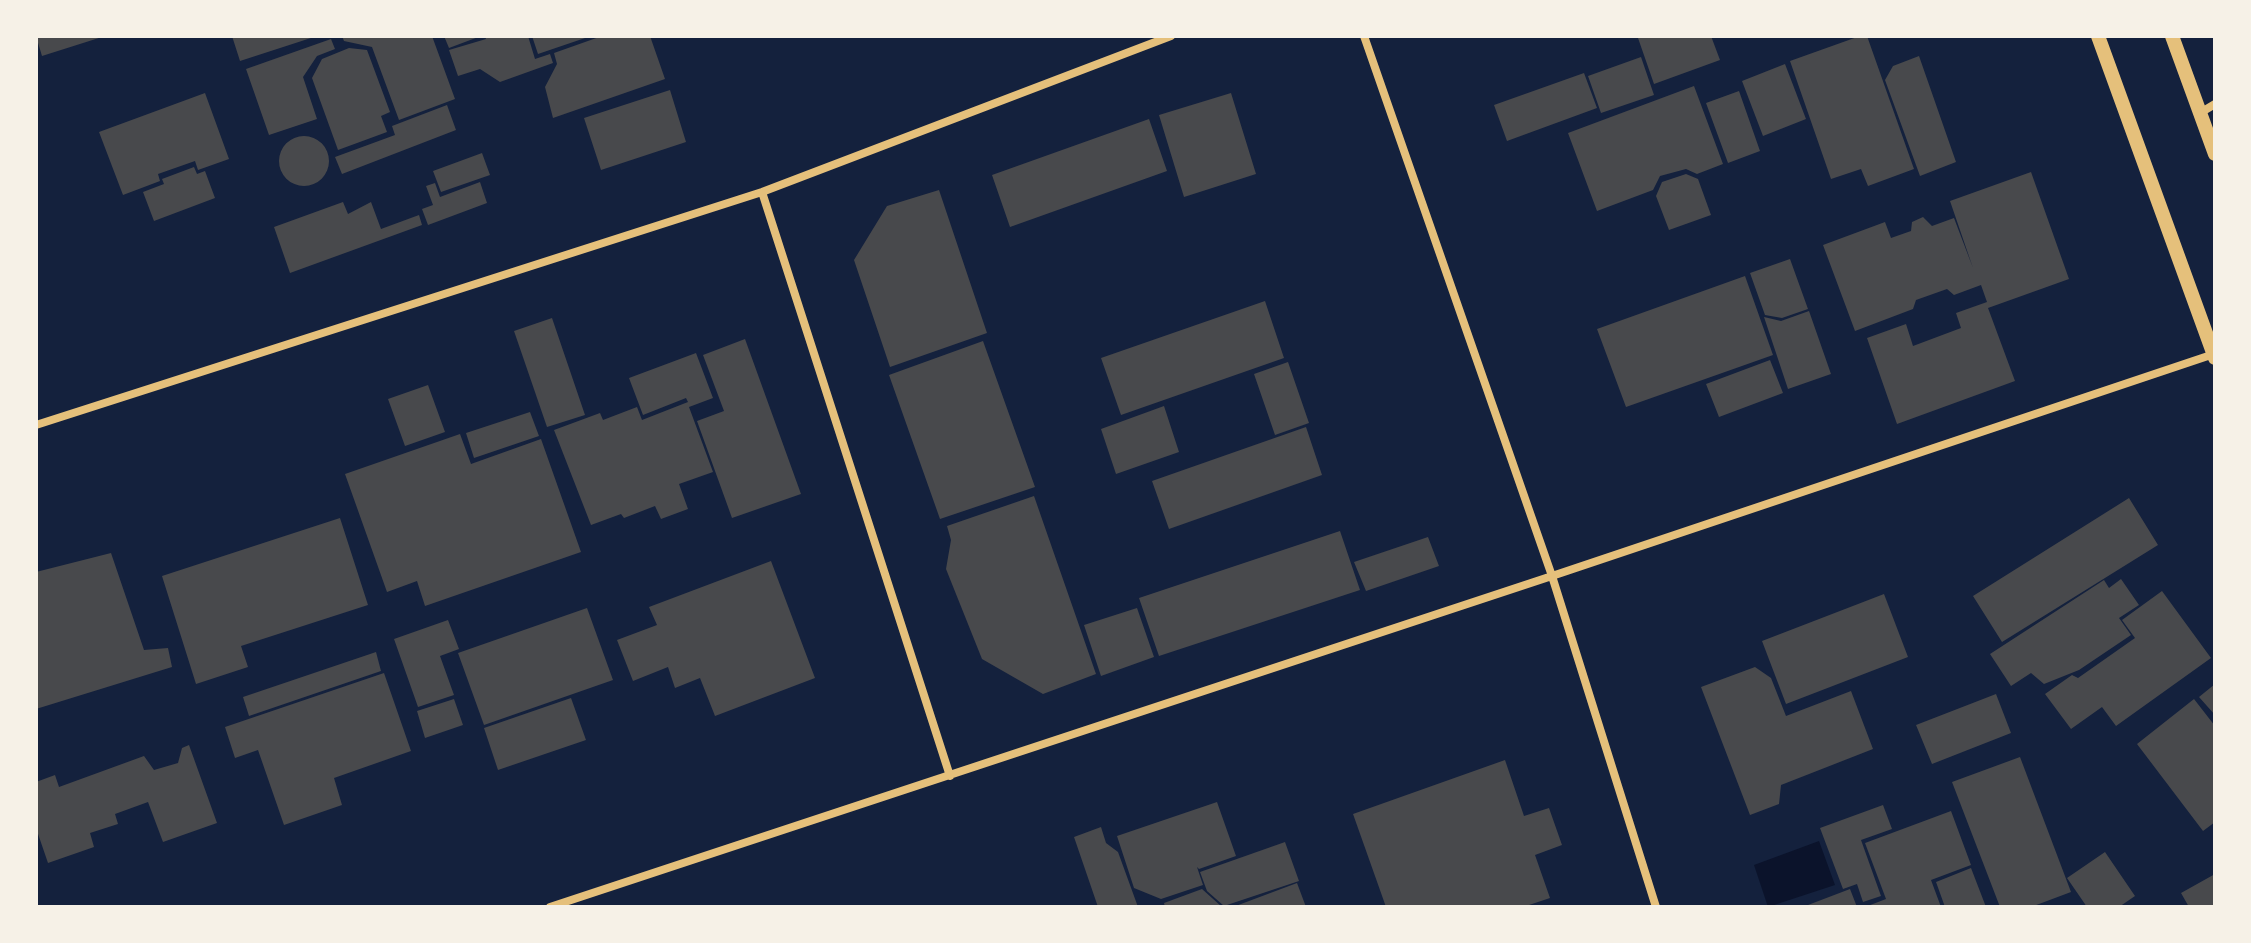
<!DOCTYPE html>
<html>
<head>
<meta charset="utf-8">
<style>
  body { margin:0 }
  #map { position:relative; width:2251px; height:943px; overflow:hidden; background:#14213d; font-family:Barlow,sans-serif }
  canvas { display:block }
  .frame { position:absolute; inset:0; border:38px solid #f6f1e7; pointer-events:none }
</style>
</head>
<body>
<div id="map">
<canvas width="2251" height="943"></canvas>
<div class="frame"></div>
</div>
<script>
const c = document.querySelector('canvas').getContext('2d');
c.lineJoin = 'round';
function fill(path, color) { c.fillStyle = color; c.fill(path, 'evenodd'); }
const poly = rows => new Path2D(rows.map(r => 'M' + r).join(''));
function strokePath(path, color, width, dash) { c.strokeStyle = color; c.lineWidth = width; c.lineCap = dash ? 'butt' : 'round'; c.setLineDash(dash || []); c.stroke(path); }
fill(poly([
  [1819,841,1835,885,1768,907,1754,865]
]), '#0b132b');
fill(poly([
  [36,36,102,36,102,37,42,56],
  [232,36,314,36,314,37,240,61],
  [342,36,432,36,455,99,399,120,372,47,344,41],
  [444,36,481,36,449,48],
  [485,36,528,36,535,59,550,54,553,63,500,82,480,69,458,76,449,50,486,39],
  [532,36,588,36,588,37,538,54],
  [602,36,650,36,665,79,553,118,545,87,557,64,554,53],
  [1643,36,1711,36,1720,60,1654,84,1638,38],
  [1860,36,1867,36,1914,169,1868,186,1861,169,1831,179,1790,61],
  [331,39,335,49,317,56,303,77,317,119,269,135,246,69],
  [349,48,367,50,390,112,381,116,387,132,338,150,312,78,322,59],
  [1919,56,1956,162,1920,176,1885,80,1893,66],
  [1641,57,1654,95,1601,113,1588,76],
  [1785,64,1806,119,1763,136,1742,81],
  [1584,73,1597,108,1507,141,1494,105],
  [1694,86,1723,164,1697,174,1686,169,1660,176,1653,190,1597,211,1568,133],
  [670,90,686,142,601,170,584,118],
  [1739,91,1760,151,1728,163,1706,103],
  [205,93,229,159,198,170,195,161,158,174,160,181,123,195,99,132],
  [1231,93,1256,174,1184,197,1159,115],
  [447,105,456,130,342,174,335,157,395,135,392,126],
  [1149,119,1167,171,1010,227,992,175],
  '279 161a25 25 0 1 1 50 0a25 25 0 1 1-50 0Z',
  [482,153,490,175,441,192,433,171],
  [194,167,197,174,205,171,215,198,154,221,143,192,164,184,162,179],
  [2031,172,2069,279,1988,308,2015,381,1897,424,1867,338,1906,324,1913,346,1961,328,1956,313,1987,302,1981,285,1954,295,1947,289,1916,300,1913,309,1855,331,1823,245,1885,222,1891,238,1911,231,1912,222,1923,217,1932,226,1954,218,1973,268,1950,201],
  [1686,174,1698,179,1711,215,1669,230,1656,196,1662,182],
  [480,182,487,203,428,225,422,209,433,205,426,186,435,183,440,197],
  [939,190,987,333,890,367,854,260,887,206],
  [343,202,348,214,371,202,381,229,419,215,422,225,290,273,274,227],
  [1790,259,1808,309,1782,318,1765,315,1750,273],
  [1745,276,1773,355,1626,407,1597,329],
  [1265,301,1284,358,1121,415,1101,358],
  [1809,311,1831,374,1788,389,1764,317,1781,321],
  [552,318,585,415,547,427,514,331],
  [745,339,801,494,732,518,697,421,724,411,703,355],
  [983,341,1035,487,940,519,889,375],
  [696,353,713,398,689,407,713,472,679,484,688,509,661,519,655,506,624,518,621,514,591,525,554,430,600,413,603,420,637,407,642,420,688,402,686,398,643,415,629,378],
  [1770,360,1783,393,1719,417,1706,384],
  [1288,362,1309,423,1275,435,1254,374],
  [428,385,445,432,405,446,388,399],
  [1164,406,1179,452,1116,474,1101,429],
  [530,412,539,436,474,458,466,433],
  [1306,427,1322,475,1169,529,1152,481],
  [460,434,471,464,541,439,581,552,425,606,417,581,387,592,345,474],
  [1034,496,1096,674,1043,694,982,659,946,569,951,540,947,526],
  [2129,498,2158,545,2002,642,1973,596],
  [340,518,368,605,241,646,248,667,196,684,162,576],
  [1340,531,1360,590,1159,656,1139,598],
  [1428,537,1439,566,1366,591,1354,562],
  [111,553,144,650,168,648,172,667,36,709,36,572],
  [771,561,815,678,715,716,700,678,675,688,668,667,633,681,617,640,657,625,649,607],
  [2121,579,2139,605,2119,618,2131,635,2079,670,2044,684,2031,673,2011,686,1990,654,2104,580,2109,588],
  [2162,591,2211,658,2116,726,2102,707,2071,729,2045,694,2072,675,2078,678,2135,638,2122,620],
  [1884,594,1908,657,1786,704,1762,641],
  [587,608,613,680,484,725,458,653],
  [1137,608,1154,657,1101,676,1084,625],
  [448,620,459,649,440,656,454,695,418,707,394,639],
  [376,652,381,671,249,716,243,697],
  [1755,667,1771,678,1786,716,1851,691,1873,749,1781,785,1779,804,1750,815,1701,687],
  [384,673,411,751,334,778,342,805,284,825,258,750,235,758,225,727],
  [2215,684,2215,715,2199,697],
  [1996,694,2011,733,1932,764,1916,725],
  [571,698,586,740,498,770,484,728],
  [454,699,463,725,425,738,417,711],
  [2194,699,2215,726,2215,822,2203,831,2137,744],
  [189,745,217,823,163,842,148,802,115,814,118,824,90,833,94,847,48,863,36,828,36,782,55,775,59,787,144,756,154,770,178,763,182,748],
  [2020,757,2071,892,2031,907,2000,907,1952,782],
  [1505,760,1524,816,1549,808,1562,845,1535,855,1550,898,1523,907,1386,907,1353,814],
  [1217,802,1236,856,1199,869,1197,867,1203,885,1161,899,1134,888,1117,836],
  [1883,805,1892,829,1861,840,1881,896,1863,902,1857,884,1843,889,1820,828],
  [1951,811,1971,865,1931,880,1941,907,1865,907,1886,899,1865,843],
  [1101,827,1106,843,1118,852,1138,907,1098,907,1074,837],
  [1285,842,1299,881,1224,906,1207,891,1200,872],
  [2105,852,2135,896,2119,907,2087,907,2067,878],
  [1971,868,1986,907,1945,907,1936,882],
  [2215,874,2215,907,2189,907,2181,893],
  [1297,883,1306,907,1233,907],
  [1202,889,1222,907,1165,907,1164,903],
  [1850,889,1857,907,1809,907,1808,905]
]), '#48494c');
strokePath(poly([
  [1364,36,1552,576,1656,907],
  [2200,113,2215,104],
  [762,192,950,776],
  [36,425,762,192,1171,36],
  [550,907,1552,576,2214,354]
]), '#e5c07b', 8);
strokePath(poly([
  [2098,36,2215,358],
  [2172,36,2215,154]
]), '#e5c07b', 14);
</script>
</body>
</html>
